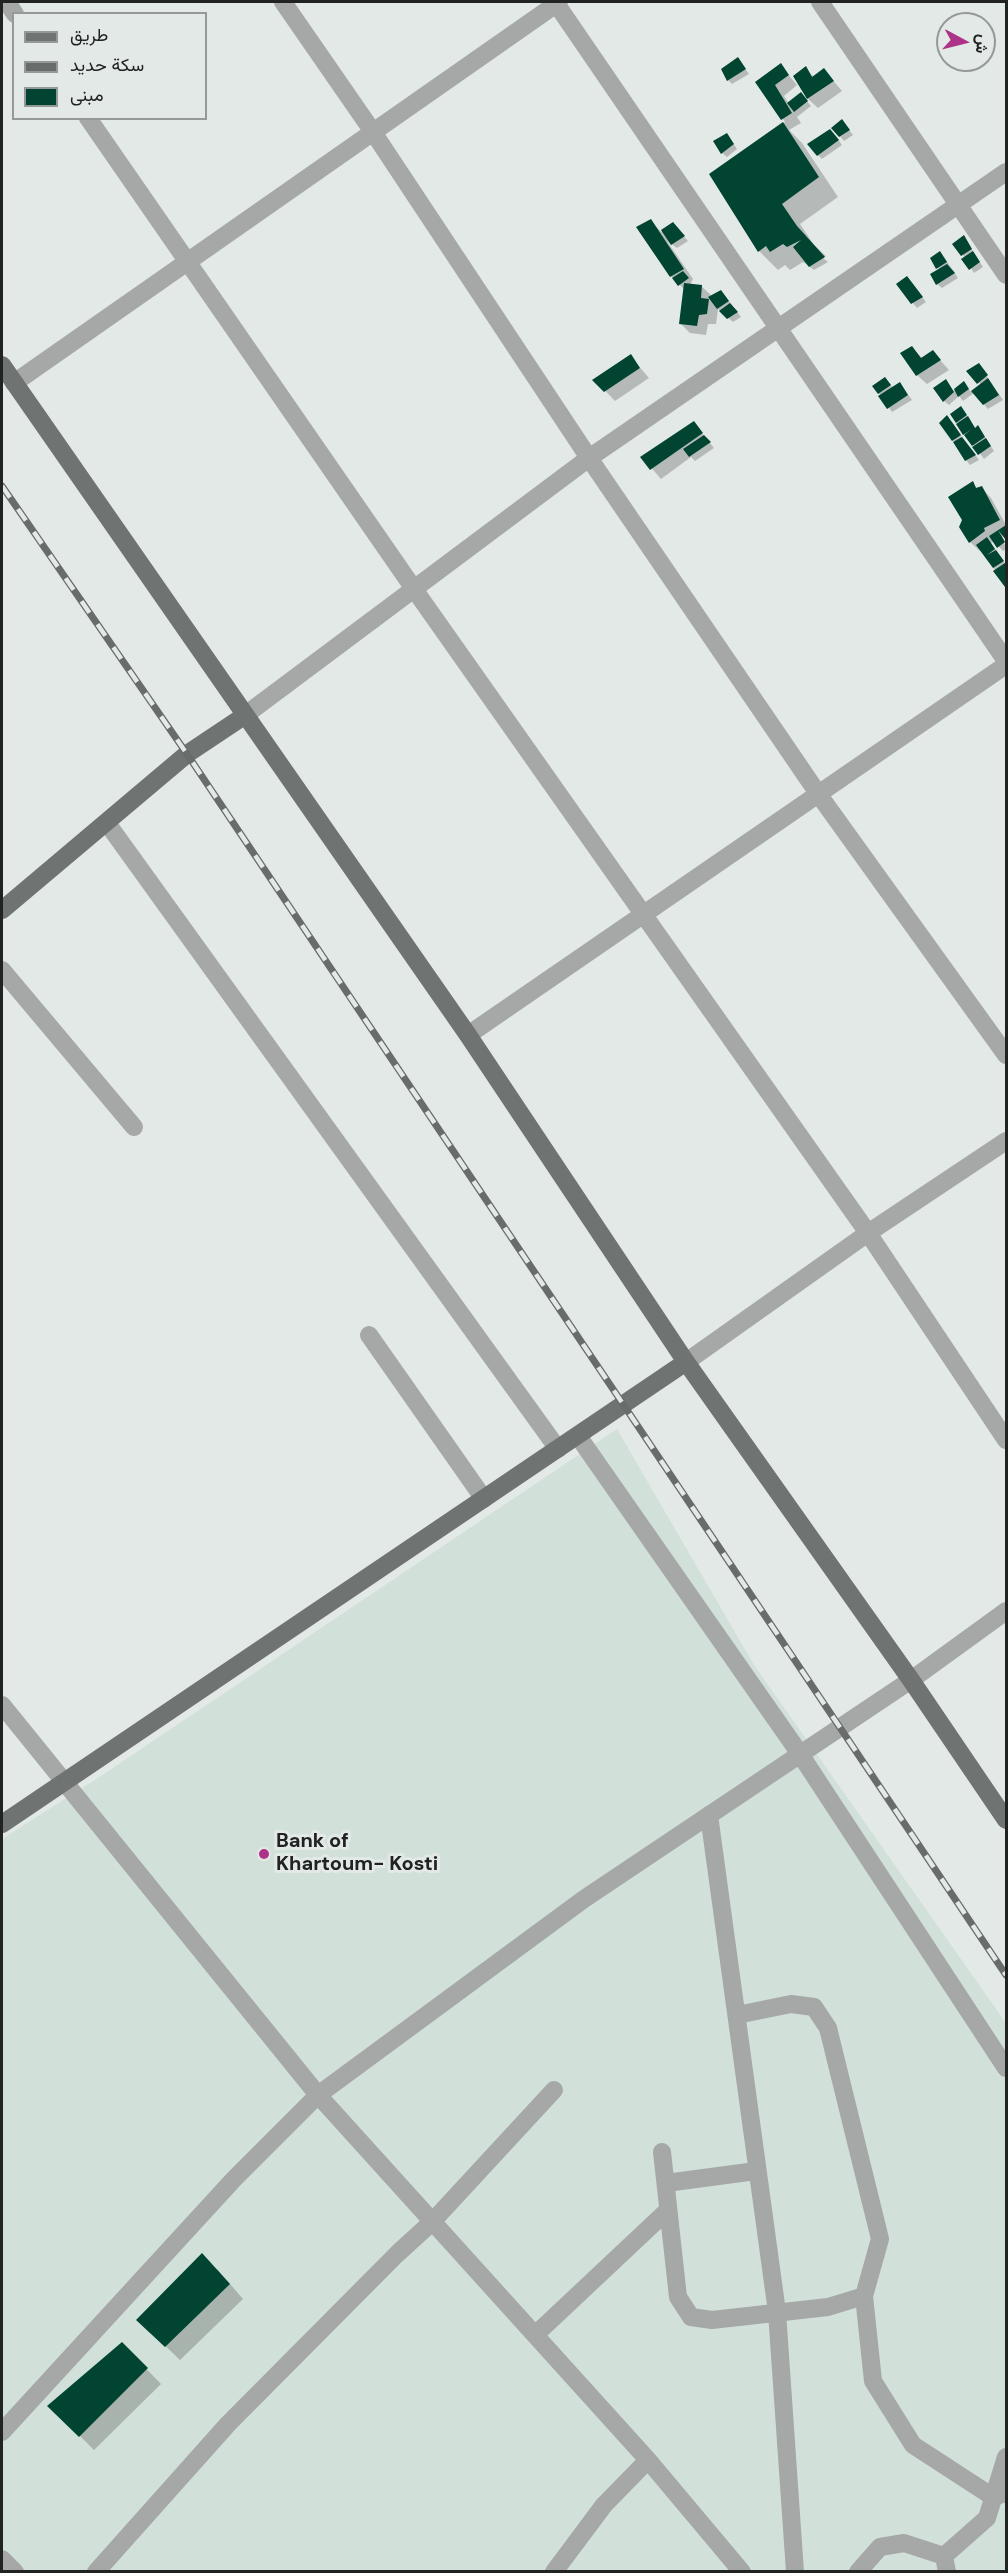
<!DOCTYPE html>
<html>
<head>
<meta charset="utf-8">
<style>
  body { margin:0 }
  #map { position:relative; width:1008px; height:2573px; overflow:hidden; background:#e3e9e6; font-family:"DM Sans",Vazirmatn,sans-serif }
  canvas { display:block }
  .frame { position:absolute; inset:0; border:3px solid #212322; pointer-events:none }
  .legend { position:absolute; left:12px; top:12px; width:195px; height:108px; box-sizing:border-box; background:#e3e9e6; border:2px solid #959a98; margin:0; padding:8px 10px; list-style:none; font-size:18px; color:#212322 }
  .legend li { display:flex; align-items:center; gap:12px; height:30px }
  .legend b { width:30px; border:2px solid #959a98 }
  .north { position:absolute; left:936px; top:12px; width:60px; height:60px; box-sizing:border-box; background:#e3e9e6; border:2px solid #959a98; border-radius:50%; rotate:97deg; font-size:16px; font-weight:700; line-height:24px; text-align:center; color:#212322 }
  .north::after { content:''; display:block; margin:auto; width:21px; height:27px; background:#ac3388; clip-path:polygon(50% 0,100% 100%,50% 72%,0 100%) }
</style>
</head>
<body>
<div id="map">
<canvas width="1008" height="2573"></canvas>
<div class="frame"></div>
<ul class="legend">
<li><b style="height:8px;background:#6f7371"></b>طريق</li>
<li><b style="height:8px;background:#686c6a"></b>سكة حديد</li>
<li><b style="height:16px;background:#004431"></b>مبنى</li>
</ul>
<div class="north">ش</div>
</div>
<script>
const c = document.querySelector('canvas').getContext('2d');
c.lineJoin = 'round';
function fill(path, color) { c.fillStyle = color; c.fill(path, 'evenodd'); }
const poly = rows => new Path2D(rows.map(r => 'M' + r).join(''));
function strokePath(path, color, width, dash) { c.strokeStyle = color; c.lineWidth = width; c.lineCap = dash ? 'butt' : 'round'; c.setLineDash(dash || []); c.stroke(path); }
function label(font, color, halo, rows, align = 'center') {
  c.font = font + ' "DM Sans",sans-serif'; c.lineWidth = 6; c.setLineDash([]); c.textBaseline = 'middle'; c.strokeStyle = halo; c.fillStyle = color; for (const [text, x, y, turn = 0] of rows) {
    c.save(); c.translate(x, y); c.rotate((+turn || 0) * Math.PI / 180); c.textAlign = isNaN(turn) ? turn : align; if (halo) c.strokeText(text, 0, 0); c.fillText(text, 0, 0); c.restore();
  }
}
fill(poly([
  [617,1429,754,1665,1006,2023,1006,2571,2,2572,2,1839,101,1776]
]), '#d2e0da');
fill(poly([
  [738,59,749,74,732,84,728,80],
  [780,65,797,85,784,96,789,104,806,100,811,106,797,117,801,123,789,130,802,143,838,197,800,224,814,245,826,256,823,258,828,262,814,270,803,262,790,270,785,265,778,270,759,251,711,174,785,122,757,82],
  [805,68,814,77,824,70,842,91,818,108,808,99,795,76],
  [846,126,853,135,844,141,833,128],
  [835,135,842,145,822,159,818,155],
  [731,140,737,149,727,157,722,153],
  [651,221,661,232,673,224,688,241,677,248,667,241,693,279,690,285,701,286,712,296,725,296,741,317,733,322,718,309,716,324,708,324,706,335,690,333,680,323,685,290,671,276],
  [964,237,983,267,974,273,963,255],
  [944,257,958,278,942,288,937,284,939,270,932,258],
  [911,283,926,302,917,308,898,285],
  [912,348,922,358,933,352,949,370,927,384,917,375],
  [630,356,649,378,615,401,595,380],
  [979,365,1003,400,988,409,974,393,963,401,959,396,949,405,944,401,950,386,953,391,964,383,971,392,981,385,968,371],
  [889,383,893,388,904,389,912,400,892,412,874,386],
  [965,413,976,429,978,427,982,432,994,451,984,459,957,422],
  [693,422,714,448,695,461,691,457,661,479,642,457],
  [952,422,964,440,979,460,970,465,966,460,953,440],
  [972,483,978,489,982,488,991,498,1006,525,1006,538,1002,535,1006,549,1003,551,994,541,991,543,1006,565,1006,586,981,550,980,551,970,542],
  [217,2269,243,2299,180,2360,153,2334],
  [122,2344,161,2384,94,2450,50,2406]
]), '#0003');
fill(poly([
  [738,57,746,69,727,81,721,69],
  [781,63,789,75,775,85,792,113,781,120,755,82],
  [806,66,812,77,824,68,834,81,807,99,793,76],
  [801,92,808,101,794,112,787,103],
  [842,119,850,130,839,137,831,128],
  [783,122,819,177,782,204,797,226,825,257,809,267,793,247,801,240,787,247,783,244,770,252,766,246,758,252,709,174],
  [830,129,839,140,817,156,807,144],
  [727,133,734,144,721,154,713,141],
  [651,219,684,269,670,277,636,227],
  [673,222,685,236,671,245,661,230],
  [964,235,972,249,961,256,952,244],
  [940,251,947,262,936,269,930,258],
  [973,251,980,262,969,270,961,259],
  [947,264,955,273,936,285,930,274],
  [683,271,689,278,678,286,672,278],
  [907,276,923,297,911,304,896,284],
  [684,283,702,285,701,298,709,299,707,314,699,315,697,326,679,324],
  [721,290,729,301,717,309,708,297],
  [730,303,738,312,727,319,719,311],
  [912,346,921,358,933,350,941,360,916,376,900,353],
  [631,354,640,368,604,392,592,380],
  [979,363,988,375,977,384,966,371],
  [885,377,891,385,878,394,872,386],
  [988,378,999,395,983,405,971,391],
  [946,379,954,392,943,402,933,388],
  [964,381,969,389,958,397,954,389],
  [900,382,908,395,887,409,878,396],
  [961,406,967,415,956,423,950,414],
  [947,415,961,435,952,441,939,423],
  [968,416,975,428,978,425,985,437,972,446,964,435,972,429,963,435,956,424],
  [694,421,703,433,650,470,640,457],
  [704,435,711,442,689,457,683,449],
  [962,437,976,455,965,461,953,442],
  [986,438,991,446,978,455,972,447],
  [973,481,976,488,982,486,1000,520,984,528,985,531,969,543,959,527,962,520,948,497],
  [1006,525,1006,540,998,530,1005,542,997,548,989,536],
  [987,537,995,549,987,555,996,550,1004,561,993,568,976,545],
  [1005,563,1006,566,1005,587,993,571],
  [202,2253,230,2284,165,2347,136,2320],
  [122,2342,148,2368,79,2437,47,2406]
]), '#004431');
strokePath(poly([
  [7,2,15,14],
  [283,2,373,132,589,458,819,795,1006,1055],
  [555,2,1006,661],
  [820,2,1006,275],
  [88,118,414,589,868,1233,1006,1440],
  [14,383,559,2],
  [244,716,589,458,1006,172],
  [107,823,558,1449],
  [2,970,134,1127],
  [468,1035,1006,665],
  [369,1335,484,1499],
  [686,1362,868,1233,1006,1141],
  [578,1436,800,1754,1006,2068],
  [2,1705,318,2095,648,2460,742,2572],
  [709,1815,777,2312,795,2572],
  [662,2152,678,2297,691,2317,712,2320,828,2307,864,2296,880,2239,828,2028,814,2007,791,2004,737,2015],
  [666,2183,756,2171],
  [864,2296,873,2381,913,2445,993,2497,1006,2493],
  [535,2335,668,2210],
  [2,2432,234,2179,318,2095,584,1899,911,1680,1006,1611],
  [2,2559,15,2572],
  [96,2572,228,2424,397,2254,432,2222,554,2090],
  [554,2572,604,2505,648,2460],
  [858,2572,880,2547,904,2543,944,2556],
  [947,2572,944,2556,987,2518,1006,2457]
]), '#a5a8a7', 18);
strokePath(poly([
  [2,365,468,1035,686,1362,911,1680,1006,1820],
  [2,910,187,754,244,716],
  [2,1824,686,1362]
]), '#6f7371', 18);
const rail = poly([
  [2,486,187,754,1006,1975]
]);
strokePath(rail, '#686c6a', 7);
strokePath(rail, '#e3e9e6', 4.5, [14]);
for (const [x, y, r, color] of [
  [264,1854,6,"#ac3388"]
]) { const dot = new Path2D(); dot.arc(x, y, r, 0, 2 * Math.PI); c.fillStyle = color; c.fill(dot); strokePath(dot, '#e3e9e6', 2); }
label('bold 20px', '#212322', '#e3e9e6', [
  ["Bank of",276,1842],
  ["Khartoum- Kosti",276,1865]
], 'left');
</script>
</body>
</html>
